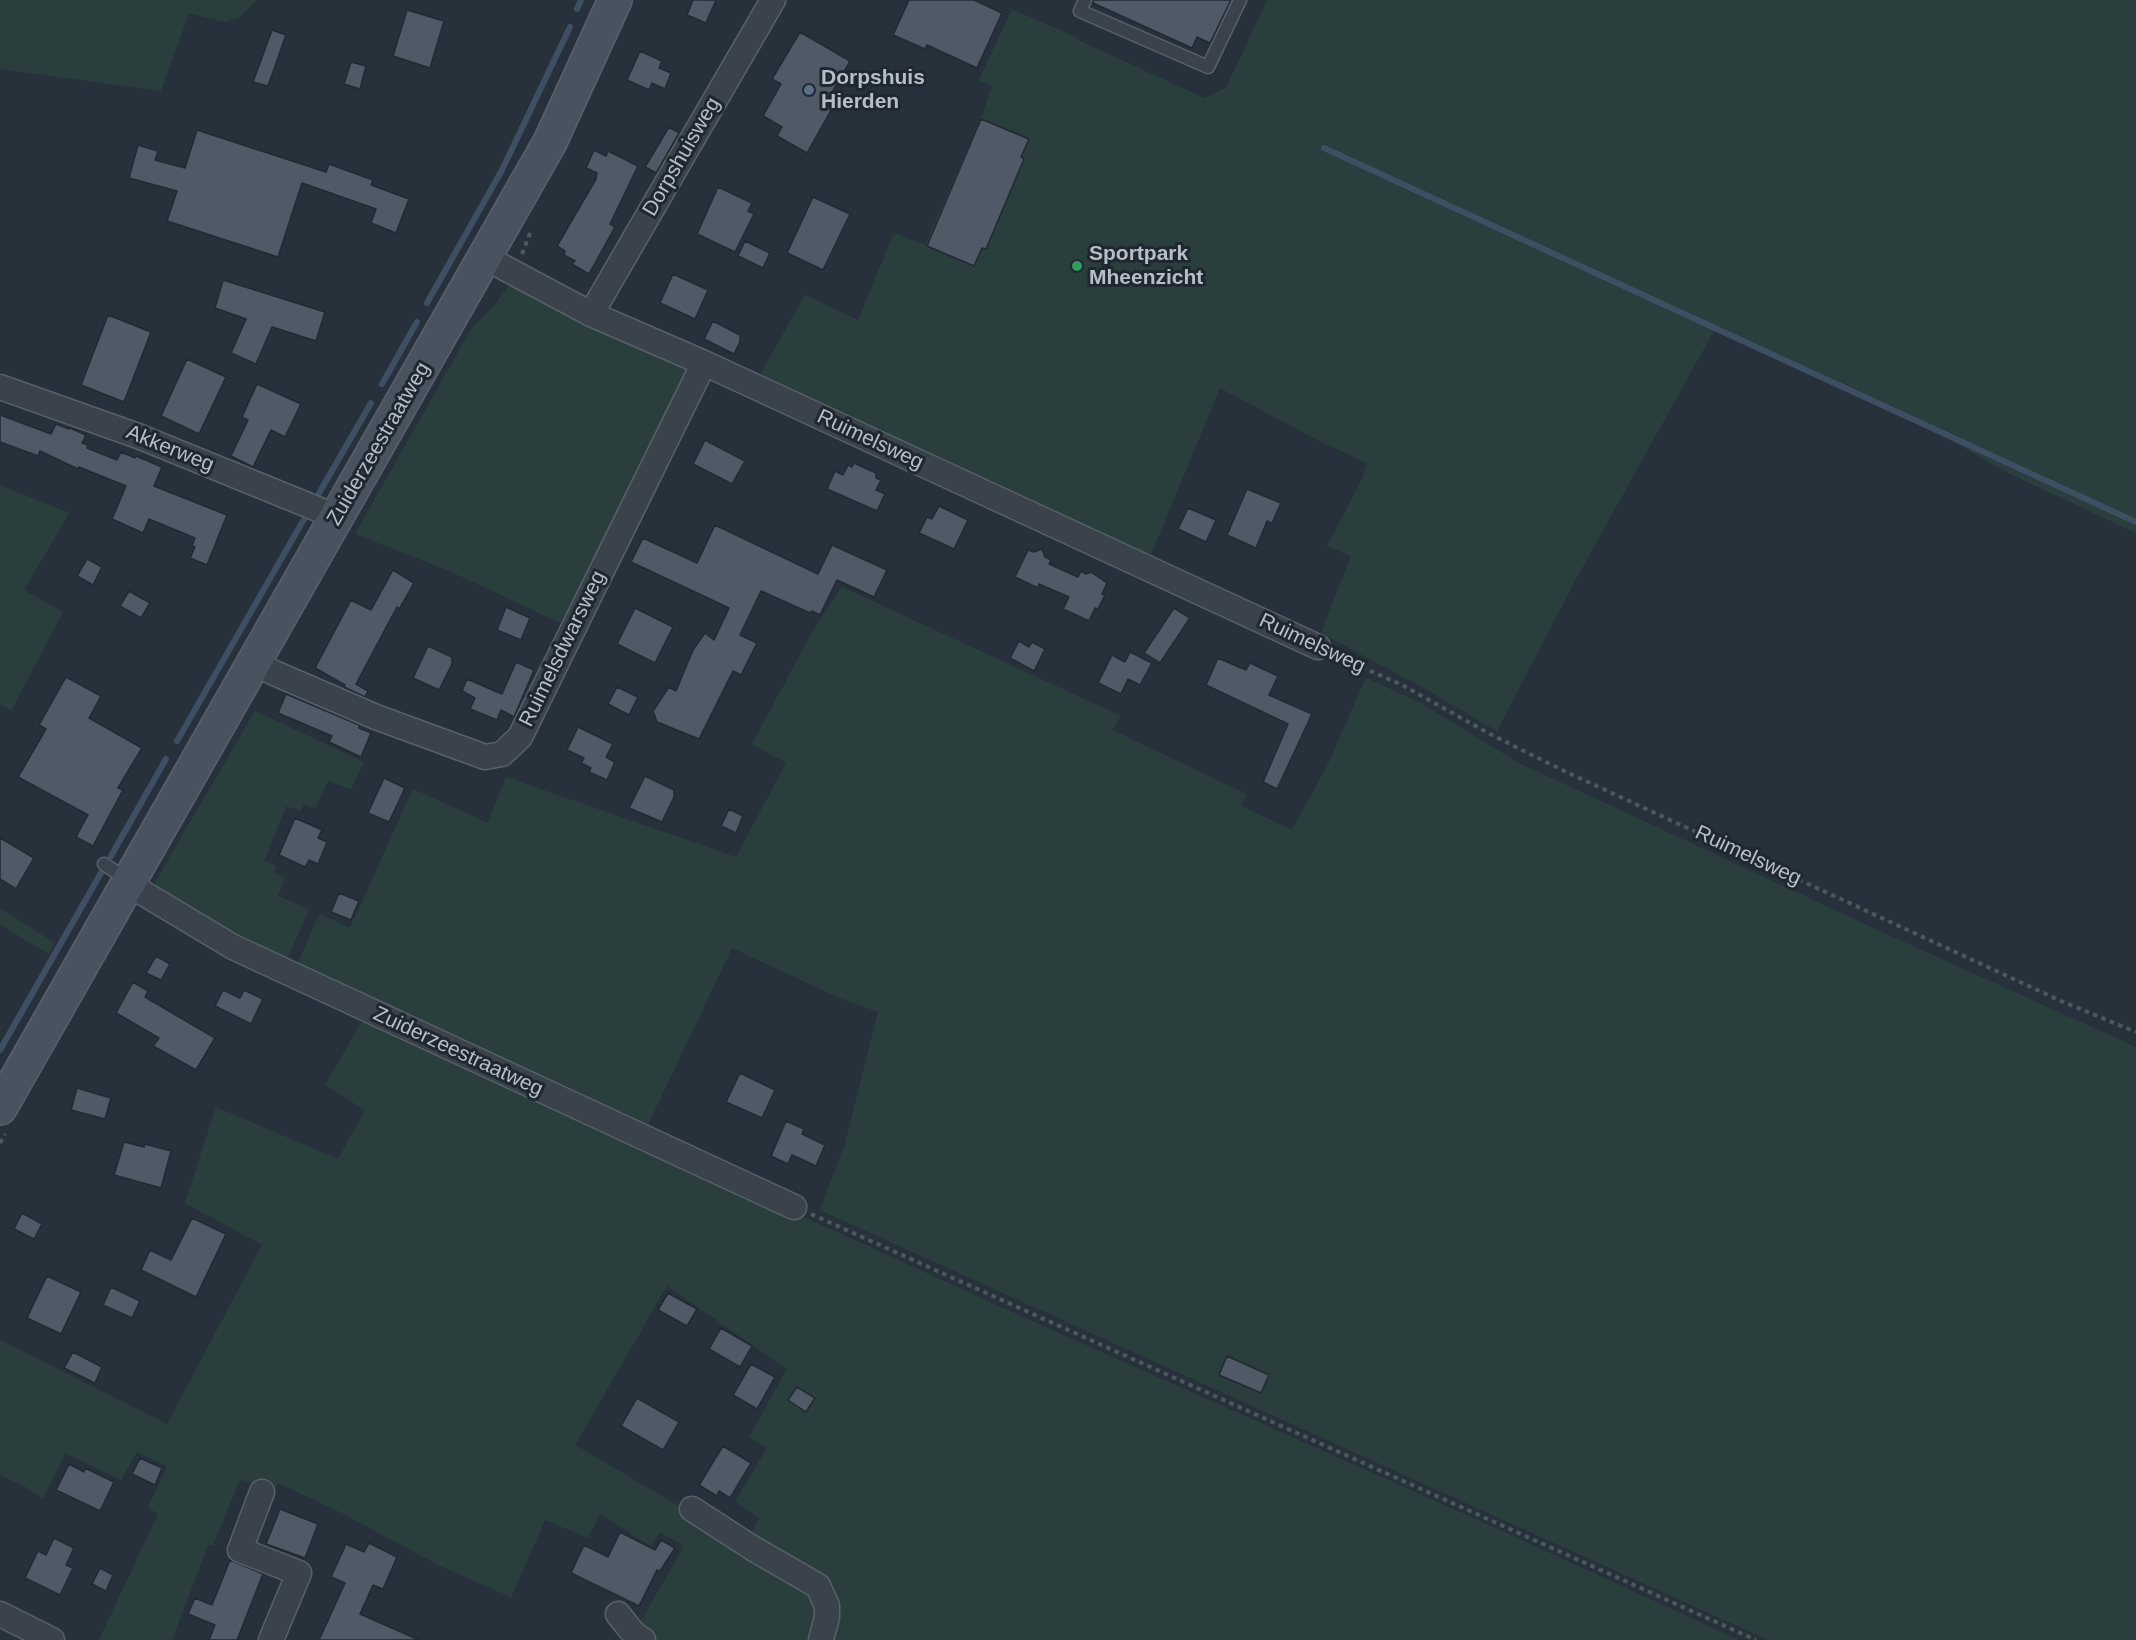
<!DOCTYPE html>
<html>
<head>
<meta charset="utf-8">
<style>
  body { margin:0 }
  canvas { display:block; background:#27313c }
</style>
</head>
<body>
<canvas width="2136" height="1640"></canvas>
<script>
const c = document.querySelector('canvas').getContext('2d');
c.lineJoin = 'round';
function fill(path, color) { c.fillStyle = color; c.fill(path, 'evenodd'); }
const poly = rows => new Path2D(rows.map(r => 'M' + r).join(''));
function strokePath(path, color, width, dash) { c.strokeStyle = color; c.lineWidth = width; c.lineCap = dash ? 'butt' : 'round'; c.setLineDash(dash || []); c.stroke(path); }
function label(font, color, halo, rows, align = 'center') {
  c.font = font + ' Helvetica,sans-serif'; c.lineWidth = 6; c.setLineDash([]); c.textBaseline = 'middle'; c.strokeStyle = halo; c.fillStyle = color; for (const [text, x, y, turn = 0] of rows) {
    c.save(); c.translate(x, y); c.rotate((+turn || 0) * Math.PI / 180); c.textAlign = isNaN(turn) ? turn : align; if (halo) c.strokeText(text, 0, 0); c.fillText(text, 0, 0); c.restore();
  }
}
fill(poly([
  [0,0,257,0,240,17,225,22,189,13,161,91,0,69],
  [1267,0,2136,0,2136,533,2010,474,1892,407,1716,327,1576,579,1497,731,1420,686,1321,633,1351,556,1327,546,1362,479,1367,463,1321,442,1220,388,1150,557,757,380,805,295,858,320,894,233,925,245,983,113,992,86,979,80,1011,11,1016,11,1078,38,1078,40,1204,98,1226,88],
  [510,284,693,373,567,626,447,570,355,534,473,326,494,306],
  [0,485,69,513,24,590,63,612,11,711,0,704],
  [842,587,1121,716,1112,730,1247,794,1241,806,1292,830,1328,764,1366,678,1421,703,1517,762,1893,937,2136,1047,2136,1640,1768,1640,820,1210,845,1144,878,1012,842,999,732,948,645,1131,297,972,298,963,319,914,350,928,413,789,488,823,506,777,736,857,786,763,752,744,816,625],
  [255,711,364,762,351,789,328,781,315,809,304,804,300,811,286,806,264,861,276,866,274,873,285,877,278,896,309,909,289,955,271,962,154,892,155,882],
  [0,908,55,943,48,954,0,924],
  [365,1016,1003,1308,1498,1529,1739,1640,826,1640,832,1605,748,1539,760,1518,735,1502,767,1448,749,1437,787,1369,667,1286,575,1445,689,1512,820,1599,816,1640,651,1640,636,1630,684,1546,660,1532,651,1546,600,1514,588,1538,545,1520,511,1597,440,1566,336,1510,278,1483,274,1491,240,1479,213,1546,208,1545,172,1640,99,1640,158,1514,148,1507,167,1466,137,1452,121,1480,65,1453,43,1499,26,1487,0,1475,0,1340,167,1424,262,1245,185,1203,216,1107,338,1159,365,1110,325,1085]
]), '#2a3e3e');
strokePath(poly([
  [577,9,581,0],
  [1324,148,2136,522],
  [427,303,502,170,570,27],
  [382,384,417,322],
  [318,495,371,403],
  [177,741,307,514],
  [111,856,166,759],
  [0,1050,101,873]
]), '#3e4f63', 6);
const building = poly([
  [693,0,716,0,706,23,687,15,693,0],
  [909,0,974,0,1002,13,977,68,927,45,925,49,893,35,909,0],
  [1093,0,1231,0,1210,43,1197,37,1192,48,1093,3,1093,0],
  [407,10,444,21,430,68,393,56,407,10],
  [272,30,286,35,268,86,253,82,272,30],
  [800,32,850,61,827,101,834,105,807,153,777,136,782,127,763,116,781,84,772,79,800,32],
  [640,51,662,61,659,68,671,73,665,89,652,83,649,90,627,80,640,51],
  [351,62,366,66,360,89,344,84,351,62],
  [981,119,1029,139,1021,157,1024,159,986,249,982,248,974,266,927,246,981,119],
  [669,127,679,133,656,173,645,167,669,127],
  [197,130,326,172,329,164,373,180,371,185,409,199,396,233,371,223,376,209,302,183,278,257,167,221,177,191,129,178,138,145,158,151,155,160,185,168,197,130],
  [594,150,606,156,608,151,638,166,610,224,615,227,589,274,572,264,575,261,564,255,565,251,557,246,596,179,597,173,586,168,594,150],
  [718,187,752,203,748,211,754,214,735,252,697,234,718,187],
  [813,197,850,214,823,270,787,253,813,197],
  [745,241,770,253,763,268,738,256,745,241],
  [673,274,708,290,695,319,660,303,673,274],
  [223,280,325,312,316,341,272,327,256,364,231,353,246,319,215,308,223,280],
  [108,315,151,332,124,402,81,385,108,315],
  [713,321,740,335,740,342,734,354,704,339,713,321],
  [187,359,226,377,199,434,161,416,187,359],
  [257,384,301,404,285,437,271,430,253,467,231,456,248,420,242,417,257,384],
  [0,415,51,434,56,424,69,429,70,428,86,435,82,443,88,445,87,448,117,460,121,452,135,458,136,456,162,467,154,486,227,515,207,565,190,558,195,547,192,546,195,538,149,519,143,533,112,519,126,486,79,467,78,469,40,451,38,456,0,442,0,415],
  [705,440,745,461,732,484,693,464,705,440],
  [854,463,876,473,876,478,881,480,876,490,885,494,877,511,827,489,835,471,843,475,848,465,852,467,854,463],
  [1247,489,1281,503,1272,523,1267,521,1256,548,1227,535,1247,489],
  [939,506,968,520,954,549,919,533,927,517,932,519,939,506],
  [1188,508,1216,520,1206,542,1178,529,1188,508],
  [715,525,818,574,832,545,887,570,874,597,837,580,820,615,812,611,810,613,761,591,740,635,757,643,741,675,733,671,699,739,657,722,653,711,669,687,676,691,693,650,705,633,714,640,729,608,631,562,643,538,697,563,715,525],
  [1042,549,1045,557,1051,560,1049,564,1078,577,1081,571,1086,574,1091,572,1107,583,1102,594,1105,595,1098,609,1095,608,1089,621,1063,609,1069,597,1039,584,1038,588,1015,577,1028,550,1034,552,1042,549],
  [87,559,102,567,93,585,77,576,87,559],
  [393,570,414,583,399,609,397,607,356,684,368,691,365,697,344,687,345,685,315,668,351,600,371,610,393,570],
  [129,591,150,603,141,618,120,606,129,591],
  [506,607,530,618,521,640,497,630,506,607],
  [635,608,673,627,655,663,617,644,635,608],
  [1174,608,1190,618,1160,663,1144,653,1174,608],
  [1019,641,1029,647,1032,642,1045,649,1034,671,1010,658,1019,641],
  [428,646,452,657,452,664,439,690,413,678,428,646],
  [1130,652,1152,663,1140,685,1128,679,1121,694,1098,683,1112,655,1125,662,1130,652],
  [1218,658,1246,670,1250,663,1278,676,1269,695,1312,714,1277,789,1263,782,1288,724,1206,685,1218,658],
  [516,662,534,670,514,717,501,710,497,720,470,709,475,698,462,691,467,679,502,694,516,662],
  [66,677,101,696,89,718,142,748,118,788,123,790,93,846,76,837,88,815,18,777,46,729,39,725,66,677],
  [617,687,638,697,629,715,608,704,617,687],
  [286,694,359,725,359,728,371,733,361,757,329,742,332,736,278,713,286,694],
  [578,727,613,744,606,757,615,762,607,780,589,772,591,768,581,763,584,758,567,750,578,727],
  [645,776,674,790,674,797,662,822,629,808,645,776],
  [384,778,405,788,389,822,368,813,384,778],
  [729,809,743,816,736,833,721,826,729,809],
  [295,818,322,830,318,838,327,842,318,864,309,860,305,867,279,855,295,818],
  [0,838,34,858,16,889,0,879,0,838],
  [339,893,359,901,351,920,331,912,339,893],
  [156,956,170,964,161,980,146,973,156,956],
  [133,982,148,991,145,997,215,1038,196,1070,153,1046,159,1038,116,1013,133,982],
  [223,990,240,998,244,990,263,999,251,1024,215,1006,223,990],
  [740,1073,775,1090,762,1118,726,1102,740,1073],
  [77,1088,111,1098,105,1119,71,1110,77,1088],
  [786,1121,804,1129,802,1134,825,1145,816,1166,792,1155,788,1164,771,1156,786,1121],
  [124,1142,144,1147,145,1144,171,1151,161,1188,114,1175,124,1142],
  [22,1213,42,1224,34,1239,14,1229,22,1213],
  [192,1218,226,1234,196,1297,141,1270,150,1250,171,1260,192,1218],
  [47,1276,81,1292,61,1334,27,1318,47,1276],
  [111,1287,140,1301,132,1318,103,1305,111,1287],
  [668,1293,697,1309,687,1326,658,1310,668,1293],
  [721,1328,752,1346,740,1367,709,1349,721,1328],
  [73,1352,102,1367,95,1383,64,1368,73,1352],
  [1227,1356,1269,1375,1261,1393,1219,1375,1227,1356],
  [751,1364,775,1377,757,1409,733,1395,751,1364],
  [797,1387,815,1398,806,1412,788,1400,797,1387],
  [637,1398,679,1422,663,1450,621,1426,637,1398],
  [723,1446,751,1463,730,1498,719,1491,717,1496,699,1485,723,1446],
  [140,1458,162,1468,155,1485,132,1474,140,1458],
  [69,1464,84,1472,85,1468,114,1482,100,1511,56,1490,69,1464],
  [280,1509,318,1524,305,1558,266,1544,280,1509],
  [620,1532,655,1550,661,1540,675,1548,660,1571,657,1570,639,1606,571,1573,584,1545,608,1557,620,1532],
  [54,1538,74,1548,66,1565,73,1568,60,1595,25,1578,38,1551,46,1555,54,1538],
  [369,1543,397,1557,383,1589,373,1585,360,1614,419,1640,319,1640,345,1583,331,1577,346,1544,364,1552,369,1543],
  [230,1560,263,1574,237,1640,209,1640,215,1625,188,1614,195,1598,212,1605,230,1560],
  [100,1568,113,1575,106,1591,92,1584,100,1568]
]);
fill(building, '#505a66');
strokePath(building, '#212a33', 1.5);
const lane = poly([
  [1085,0,1080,11,1208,67,1240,0],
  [104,864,128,880]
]);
const street = poly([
  [486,258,591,314,704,363,1318,647],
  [591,314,773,0],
  [0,387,138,436,337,517],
  [254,661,272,672,376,717,485,757,502,754,520,737,704,363],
  [130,882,143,893,233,947,794,1207],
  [262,1492,240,1550,299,1573,271,1640],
  [692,1509,754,1549,818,1586,827,1606,827,1617,821,1640],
  [0,1614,52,1640],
  [618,1614,634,1634,643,1640]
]);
const secondary = poly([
  [0,1108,550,142,615,0]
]);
strokePath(lane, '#58616a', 15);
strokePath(street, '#58616a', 27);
strokePath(secondary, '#58616a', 36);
strokePath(poly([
  [522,254,530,233],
  [1337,656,1402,685,1490,734,1560,769,2061,1001,2136,1032],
  [0,1143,5,1134],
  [811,1214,1756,1640]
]), '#495a5c', 4, [4.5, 4.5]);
strokePath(lane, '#3a434c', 12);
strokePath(street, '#3a434c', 24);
strokePath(secondary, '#49525f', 33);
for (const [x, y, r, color] of [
  [809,90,6,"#5c6f8a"],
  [1077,266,6,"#2e9e5b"]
]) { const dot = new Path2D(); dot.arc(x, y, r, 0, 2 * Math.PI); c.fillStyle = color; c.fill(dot); strokePath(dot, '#1f2831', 2); }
label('bold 21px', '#b6bec7', '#1f2831', [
  ["Dorpshuis",821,78],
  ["Hierden",821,102],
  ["Sportpark",1089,254],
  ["Mheenzicht",1089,278]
], 'left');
label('21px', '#b6bec7', '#1f2831', [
  ["Dorpshuisweg",682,157,-60],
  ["Ruimelsweg",870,440,25],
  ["Zuiderzeestraatweg",379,444,-60],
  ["Akkerweg",170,449,22],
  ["Ruimelsweg",1312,644,25],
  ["Ruimelsdwarsweg",563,649,-64],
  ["Ruimelsweg",1748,856,25],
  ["Zuiderzeestraatweg",458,1052,25]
]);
</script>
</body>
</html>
